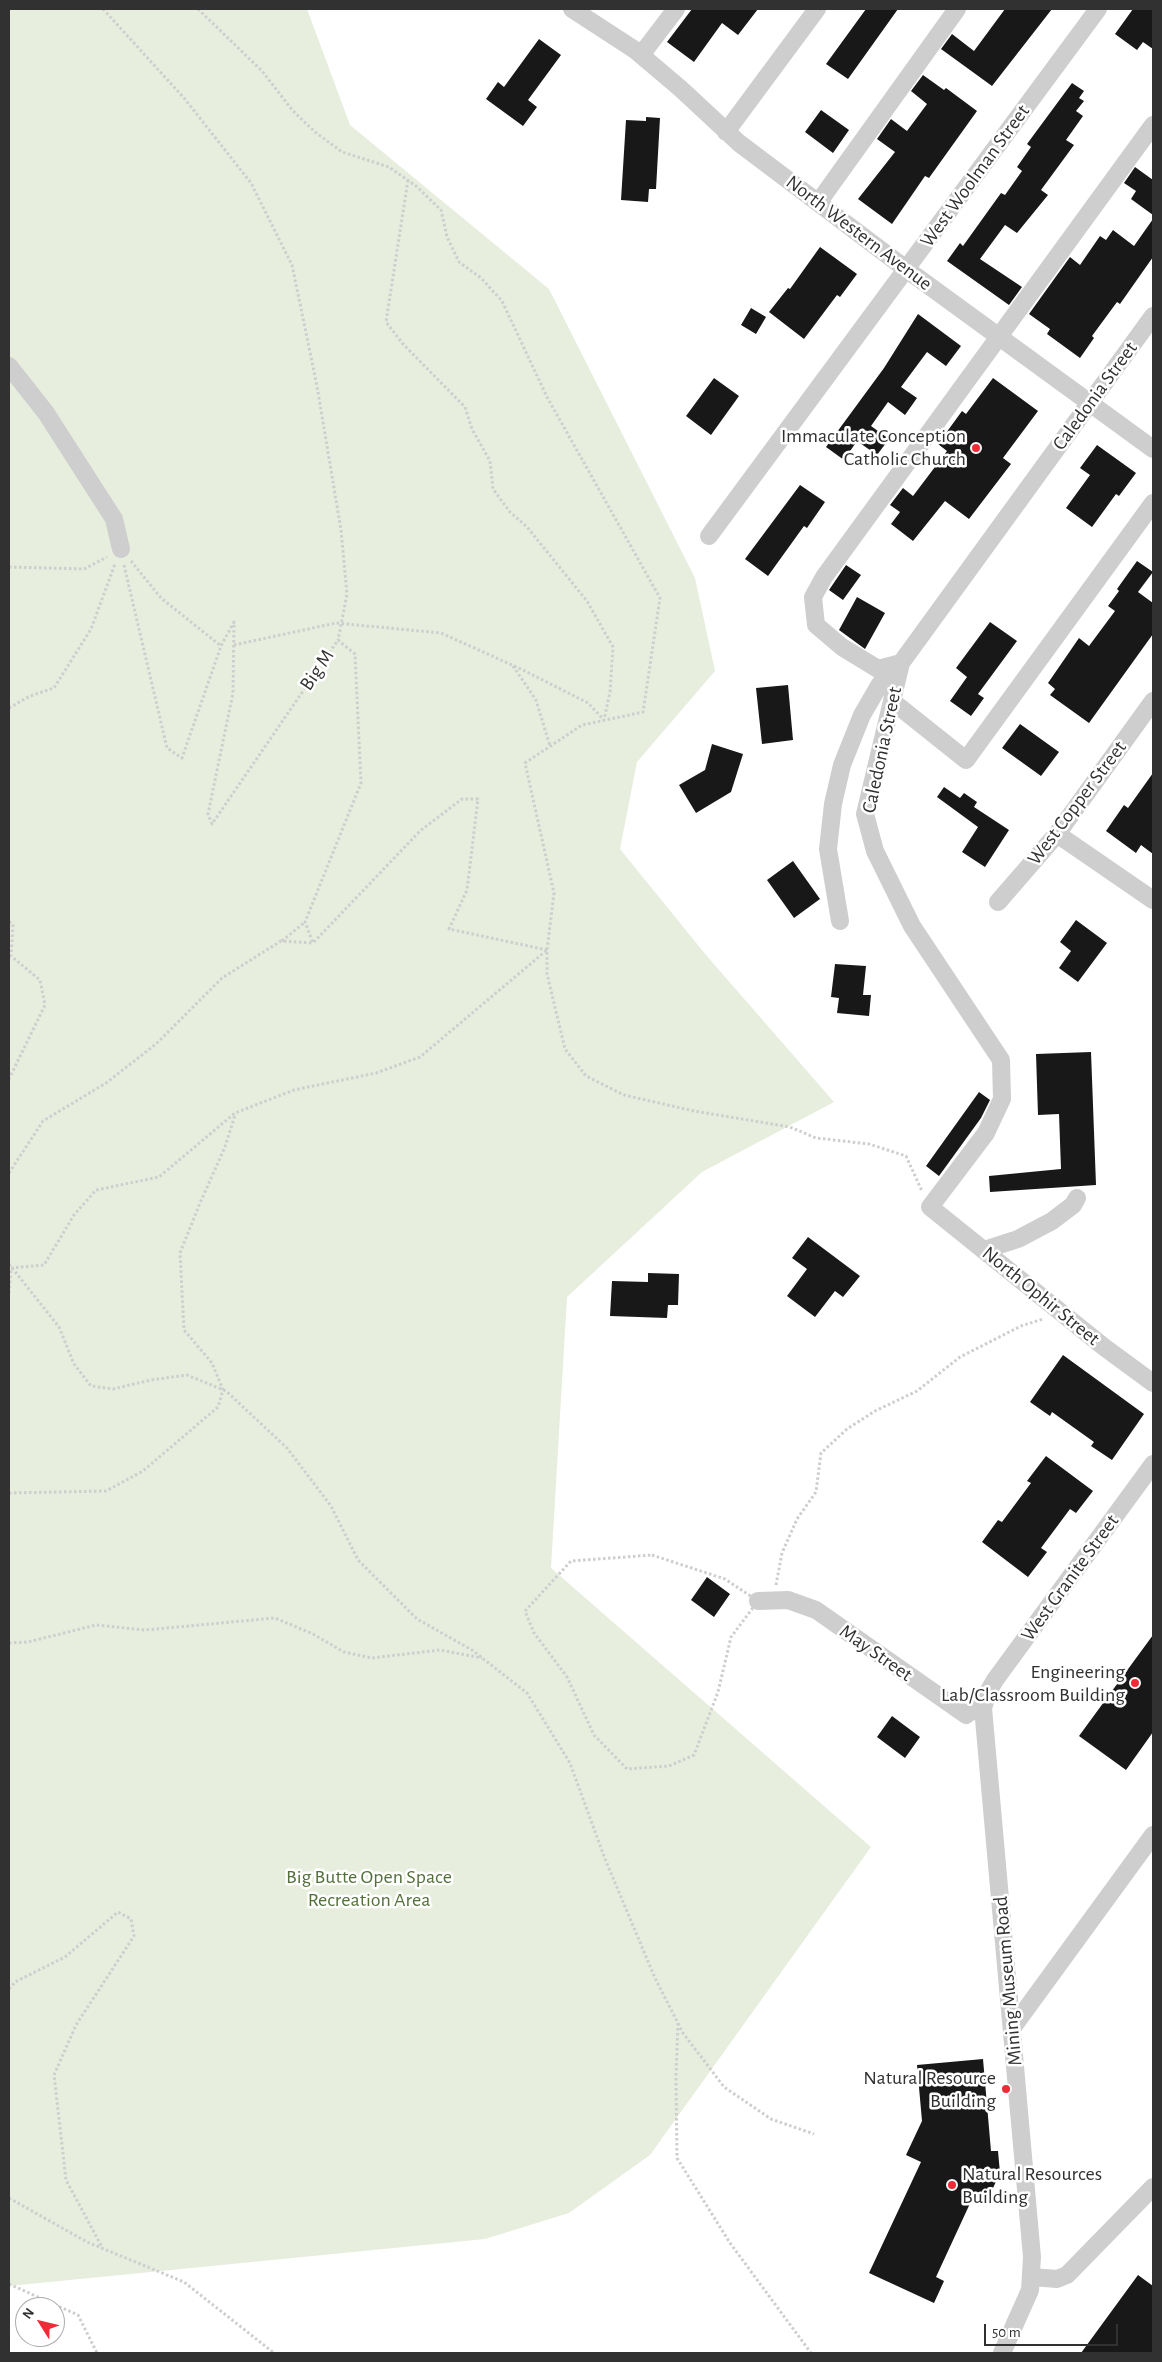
<!DOCTYPE html>
<html>
<head>
<meta charset="utf-8">
<style>
  body { margin:0 }
  #map { position:relative; width:1162px; height:2362px; overflow:hidden; background:#fff; font-family:"Alegreya Sans",sans-serif }
  canvas { display:block }
  .frame { position:absolute; inset:0; border:10px solid #313131; pointer-events:none }
  .north { position:absolute; left:15px; top:2297px; width:50px; height:50px; box-sizing:border-box; background:#fff; border:1px solid #adadad; border-radius:50%; rotate:306deg; font-size:14px; font-weight:700; line-height:20px; text-align:center; color:#313131 }
  .north::after { content:''; display:block; margin:auto; width:18px; height:22px; background:#ef2b38; clip-path:polygon(50% 0,100% 100%,50% 72%,0 100%) }
  .scale { position:absolute; left:984px; top:2324px; width:134px; height:22px; box-sizing:border-box; border:2px solid #313131; border-top:0; padding-left:6px; font-size:15px; line-height:18px; white-space:nowrap; color:#313131; -webkit-text-stroke:4px #fff; paint-order:stroke }
</style>
</head>
<body>
<div id="map">
<canvas width="1162" height="2362"></canvas>
<div class="frame"></div>
<div class="north">N</div>
<div class="scale">50 m</div>
</div>
<script>
const c = document.querySelector('canvas').getContext('2d');
c.lineJoin = 'round';
function fill(path, color) { c.fillStyle = color; c.fill(path, 'evenodd'); }
const poly = rows => new Path2D(rows.map(r => 'M' + r).join(''));
function strokePath(path, color, width, dash) { c.strokeStyle = color; c.lineWidth = width; c.lineCap = dash ? 'butt' : 'round'; c.setLineDash(dash || []); c.stroke(path); }
function label(font, color, halo, rows, align = 'center') {
  c.font = font + ' "Alegreya Sans",sans-serif'; c.lineWidth = 5; c.setLineDash([]); c.textBaseline = 'middle'; c.strokeStyle = halo; c.fillStyle = color; for (const [text, x, y, turn = 0] of rows) {
    c.save(); c.translate(x, y); c.rotate((+turn || 0) * Math.PI / 180); c.textAlign = isNaN(turn) ? turn : align; if (halo) c.strokeText(text, 0, 0); c.fillText(text, 0, 0); c.restore();
  }
}
fill(poly([
  [9,9,307,9,350,125,549,289,695,578,715,671,637,762,620,849,706,955,834,1102,702,1172,567,1297,551,1568,871,1847,650,2155,569,2213,485,2239,9,2286]
]), '#e7eede');
fill(poly([
  [692,9,758,9,738,35,722,23,694,62,667,42],
  [866,9,898,9,848,79,826,64],
  [1005,9,1052,9,992,86,941,49,952,34,974,51],
  [1133,9,1153,9,1153,49,1143,42,1137,50,1115,34],
  [539,39,561,55,528,100,537,107,523,126,486,99,498,82,504,87],
  [923,75,944,90,946,88,977,111,929,178,925,176,892,224,858,199,895,152,877,139,891,119,907,131,927,104,911,91],
  [1072,83,1084,91,1079,98,1084,101,1076,111,1083,116,1066,140,1074,145,1041,190,1048,195,1017,233,1005,225,980,259,1022,287,1009,305,947,261,960,243,963,246,1001,193,1005,195,1022,171,1017,167,1031,147,1027,144],
  [821,110,849,130,833,153,805,132],
  [646,117,660,118,656,189,649,189,648,202,621,200,626,120,646,121],
  [1135,167,1153,180,1153,215,1131,199,1136,191,1124,183],
  [1153,219,1153,257,1120,304,1117,302,1092,336,1094,338,1080,358,1047,334,1050,329,1029,314,1070,257,1080,265,1100,236,1106,240,1113,230,1134,246],
  [820,247,857,274,840,297,837,295,804,339,769,312,788,288,790,289],
  [751,308,766,317,756,334,741,325],
  [918,314,961,346,946,366,927,352,901,387,917,398,905,415,888,402,871,426,889,439,877,455,857,441,844,460,826,447,884,368],
  [714,378,739,396,711,435,686,416],
  [993,378,1038,411,1003,458,1011,464,969,519,945,501,913,541,891,524,900,512,890,505,903,488,913,496,947,451,938,444,962,411,966,414],
  [1097,445,1136,473,1119,496,1116,494,1092,527,1066,508,1090,475,1080,468],
  [800,485,825,502,807,528,804,526,768,576,745,559],
  [1137,561,1153,572,1138,592,1153,603,1153,634,1089,723,1050,695,1055,689,1048,683,1079,638,1089,646,1115,611,1108,606,1119,591,1117,589],
  [846,565,861,575,843,600,829,590],
  [857,597,885,613,865,649,839,630],
  [990,622,1017,641,978,694,984,698,971,716,950,701,967,677,956,668],
  [788,685,793,740,762,744,756,688],
  [1020,724,1059,752,1041,776,1002,748],
  [712,744,743,754,731,792,696,813,679,785,705,770],
  [1153,773,1153,854,1141,845,1136,853,1106,831,1124,805,1128,808],
  [944,787,960,798,964,793,977,802,974,807,1009,830,985,867,962,852,978,827,937,797],
  [793,861,820,899,794,918,767,880],
  [1076,920,1107,943,1078,982,1059,968,1071,951,1060,942],
  [835,964,866,966,863,995,871,995,869,1016,837,1013,839,998,831,997],
  [1091,1052,1096,1185,990,1192,989,1176,1061,1169,1059,1114,1038,1115,1036,1054],
  [979,1092,990,1100,981,1118,939,1176,926,1166],
  [808,1237,860,1276,843,1297,835,1291,815,1317,787,1296,807,1269,792,1258],
  [648,1273,679,1274,678,1305,668,1305,667,1318,610,1316,612,1281,648,1282],
  [1063,1355,1144,1414,1112,1460,1091,1446,1094,1442,1052,1412,1050,1416,1030,1402],
  [1046,1456,1093,1491,1076,1513,1070,1509,1041,1548,1047,1552,1028,1577,982,1542,998,1520,1002,1522,1031,1483,1027,1481],
  [707,1577,730,1594,714,1617,691,1600],
  [1153,1635,1153,1732,1126,1770,1079,1736],
  [892,1716,920,1737,905,1758,877,1737],
  [983,2059,991,2151,998,2151,1000,2173,986,2203,973,2197,936,2277,944,2281,934,2303,869,2273,921,2162,906,2155,922,2121,917,2065],
  [1138,2275,1153,2286,1153,2353,1081,2353]
]), '#181818');
strokePath(poly([
  [103,9,184,98,251,183,292,265,317,386,341,530,347,594,338,640],
  [198,9,262,71,293,111,315,132,342,152,389,167,416,186,441,210,447,237,459,262,481,278,502,301,547,397,660,598,643,712,582,725,525,763,554,893,547,950,547,974,565,1049,586,1076,624,1095,694,1111,790,1127,816,1138,869,1144,906,1156,922,1191],
  [408,180,386,322,403,344,465,407,472,429,490,461,493,489,510,512,527,527,587,601,613,647,610,692,604,720],
  [131,561,161,598,221,646],
  [124,565,167,748,182,758,221,646,234,622,233,693,208,814,212,824,338,640,355,654,361,783,305,922,313,943,420,831,462,799,478,799,467,890,449,929,547,950],
  [9,567,84,569,107,557],
  [234,645,336,623,441,633,523,670,588,703,604,720],
  [513,666,536,700,550,746],
  [9,708,30,696,54,688,91,629,115,564],
  [9,922,13,924,11,956,40,980,45,1005,9,1079],
  [282,941,305,922],
  [9,1173,43,1121,106,1083,156,1044,222,978,281,941,313,943],
  [9,1264,59,1327,74,1364,91,1386,113,1389,151,1380,187,1375,226,1391,287,1448,331,1506,358,1560,417,1619,472,1650,527,1693,570,1763,605,1859,655,1978,683,2033,724,2087,771,2119,814,2134],
  [11,1268,44,1265,74,1215,96,1190,159,1177,235,1113,294,1090,376,1073,420,1057,547,950],
  [9,1293,11,1269],
  [9,1493,106,1491,143,1471,218,1407,223,1390,212,1363,184,1330,180,1253,200,1203,225,1147,235,1115],
  [652,1555,725,1579,758,1601,731,1637,718,1692,694,1755,669,1766,627,1769,594,1735,567,1677,534,1633,525,1611,571,1561,652,1555],
  [776,1585,782,1553,797,1519,816,1492,821,1453,847,1429,875,1411,917,1391,960,1357,1021,1326,1043,1319],
  [9,1643,28,1642,96,1625,145,1630,275,1618,313,1634,344,1652,372,1658,440,1650,482,1658],
  [9,1989,15,1982,65,1957,118,1912,131,1919,134,1936,76,2025,54,2075,66,2180,103,2249],
  [678,2023,676,2076,677,2158,730,2243,811,2353],
  [9,2198,87,2242,184,2282,274,2353],
  [9,2284,78,2315,97,2353]
]), '#cecece', 3, [2.5, 2.5]);
strokePath(poly([
  [572,9,635,50,681,89,739,143,906,269,1153,449],
  [641,55,676,9],
  [726,132,817,9],
  [818,203,957,9],
  [1153,316,901,663,865,814,875,851,912,926,1001,1060,1002,1099,986,1133,930,1207,1104,1347,1153,1383],
  [9,366,46,413,114,519,121,549],
  [709,536,1098,9],
  [901,663,878,669,842,647,816,625,813,597,824,577,1153,125],
  [892,701,966,760,1153,503],
  [1057,834,1153,900],
  [998,902,1057,834,1153,701],
  [840,921,828,849,833,804,842,765,862,715,880,684,900,664],
  [984,1250,1018,1239,1052,1221,1073,1205,1077,1198],
  [758,1601,788,1600,816,1610,966,1715,985,1701],
  [1013,2027,1153,1835],
  [1032,2277,1057,2279,1067,2275,1153,2187],
  [1002,2353,1030,2290,1032,2257,983,1708,988,1692,995,1680,1153,1464]
]), '#cecece', 18);
for (const [x, y, r, color] of [
  [976,448,5,"#ef2b38"],
  [1135,1683,5,"#ef2b38"],
  [1006,2089,5,"#ef2b38"],
  [952,2185,5,"#ef2b38"]
]) { const dot = new Path2D(); dot.arc(x, y, r, 0, 2 * Math.PI); c.fillStyle = color; c.fill(dot); strokePath(dot, '#fff', 2); }
label('20px', '#313131', '#fff', [
  ["West Woolman Street",975,176,-54],
  ["North Western Avenue",859,233,37],
  ["Caledonia Street",1095,396,-54],
  ["Big M",317,670,-56],
  ["Caledonia Street",882,750,-78],
  ["West Copper Street",1077,803,-53],
  ["North Ophir Street",1041,1296,39],
  ["West Granite Street",1070,1578,-54],
  ["May Street",876,1653,35],
  ["Mining Museum Road",1008,1981,-95]
]);
label('20px', '#313131', '#fff', [
  ["Immaculate Conception",966,436],
  ["Catholic Church",966,459],
  ["Engineering",1125,1672],
  ["Lab/Classroom Building",1125,1695],
  ["Natural Resource",996,2078],
  ["Building",996,2101],
  ["Natural Resources",962,2174,"left"],
  ["Building",962,2197,"left"]
], 'right');
label('20px', '#53703b', '#fff', [
  ["Big Butte Open Space",369,1877],
  ["Recreation Area",369,1900]
]);
</script>
</body>
</html>
